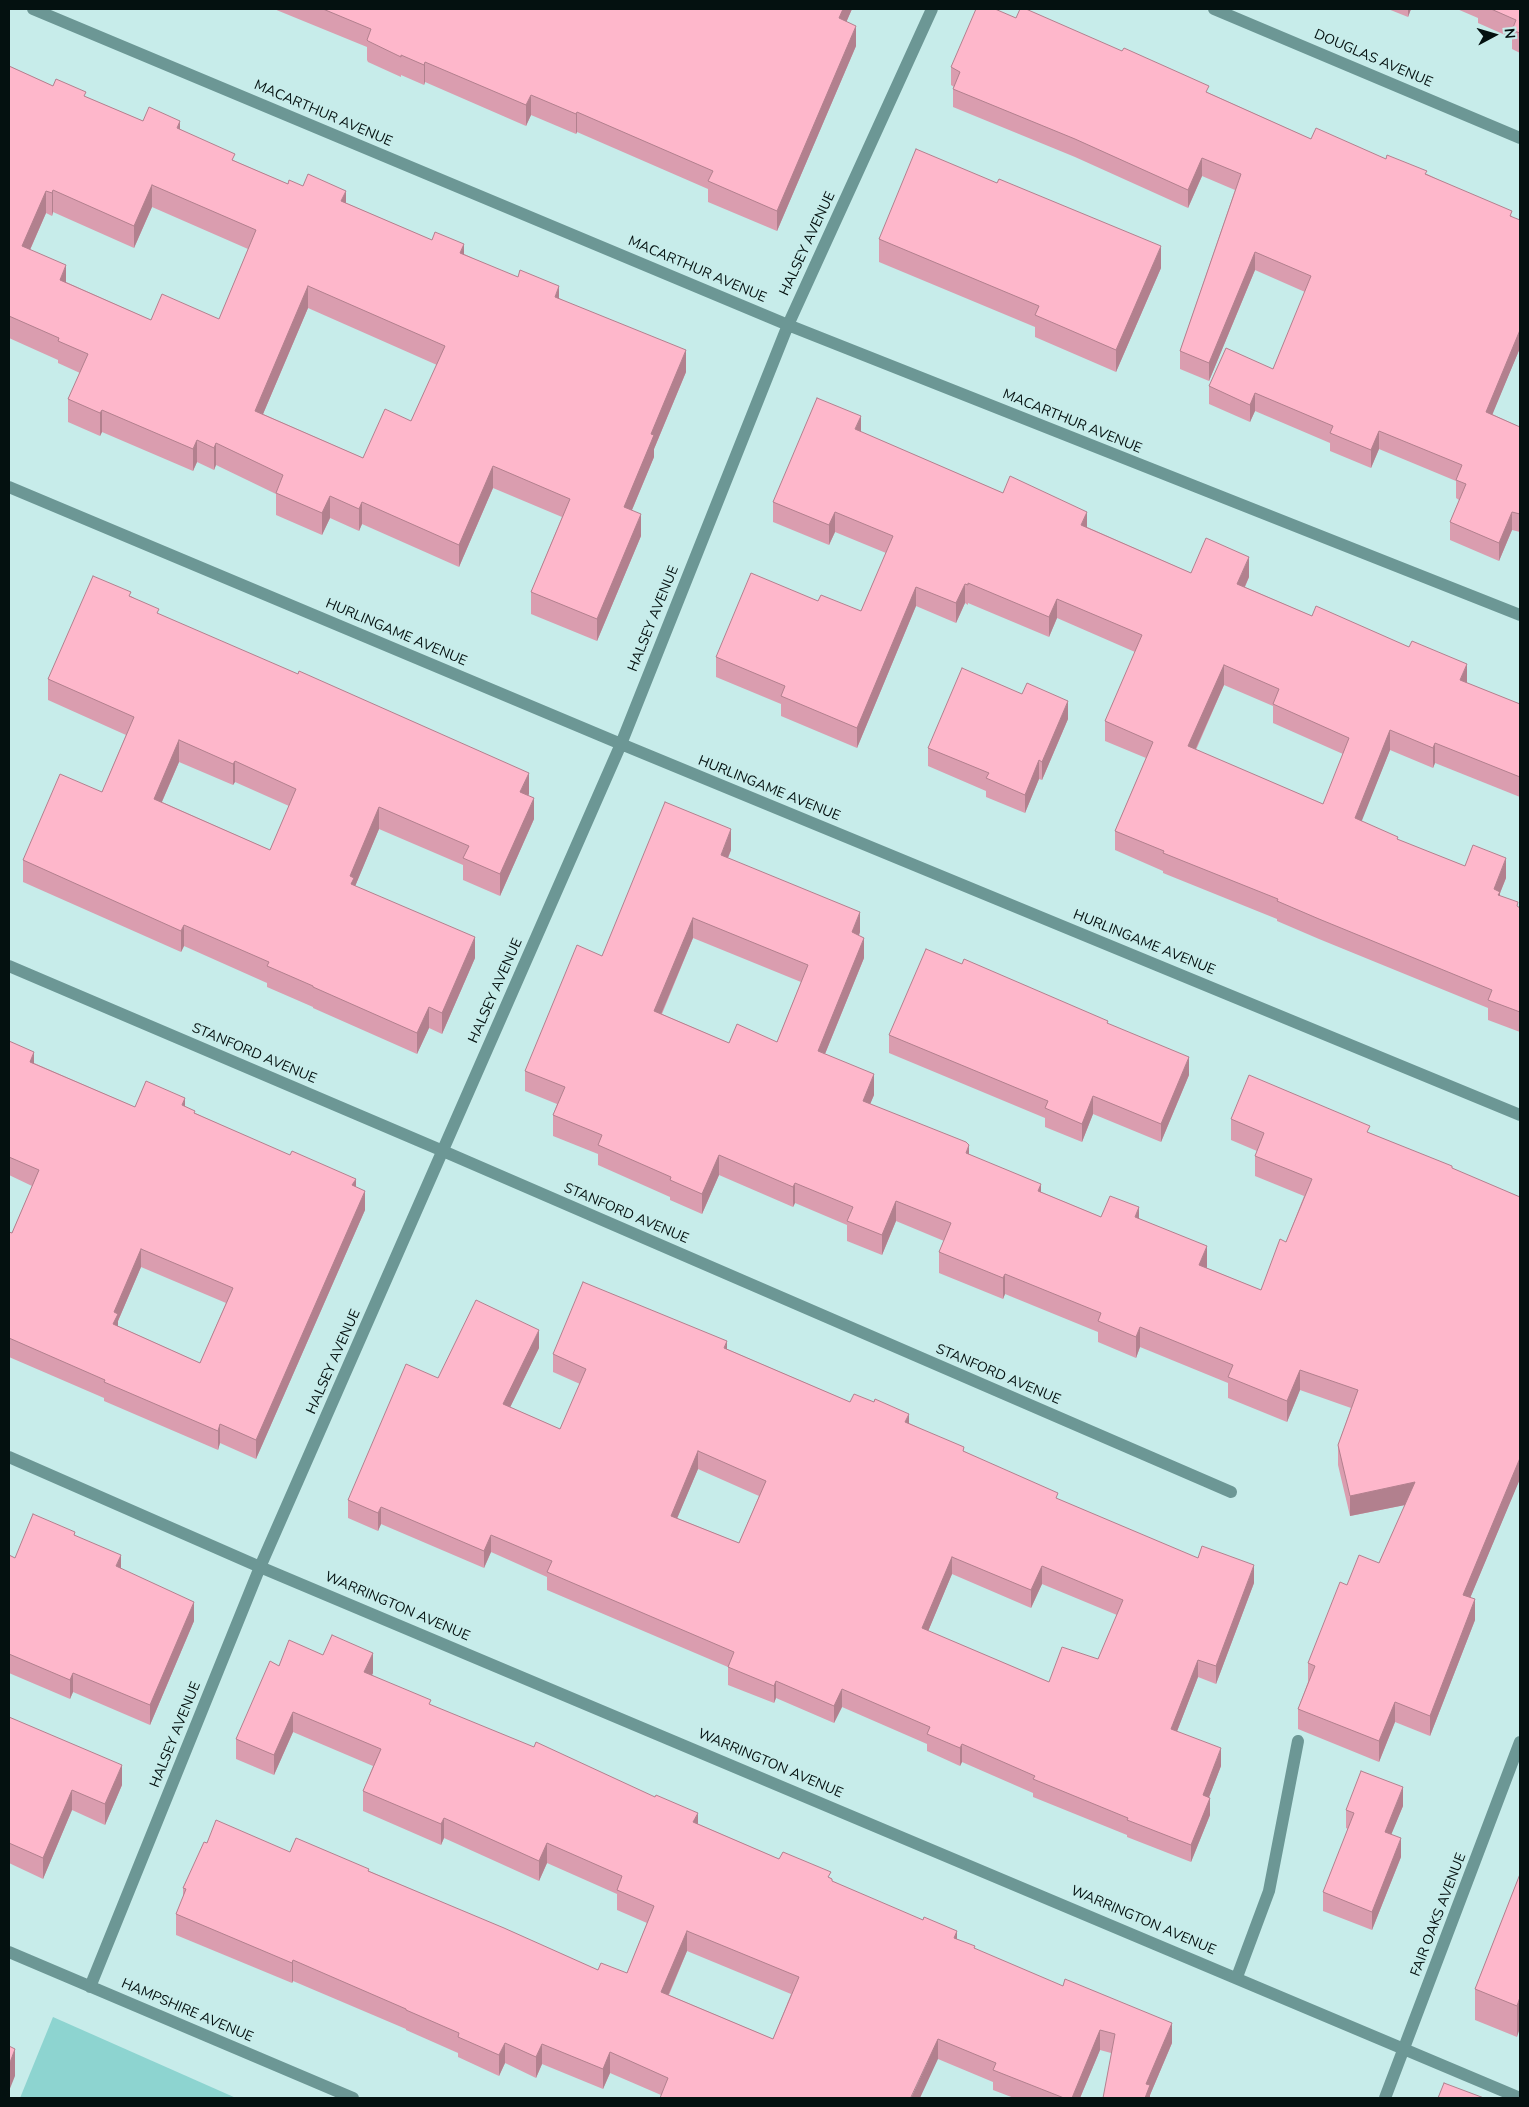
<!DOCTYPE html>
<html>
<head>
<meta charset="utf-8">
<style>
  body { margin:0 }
  #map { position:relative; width:1529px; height:2107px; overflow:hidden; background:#c7ecea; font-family:"Nunito Sans",sans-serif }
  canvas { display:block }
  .frame { position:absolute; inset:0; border:10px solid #041110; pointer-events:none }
  .north { position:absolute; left:1469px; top:10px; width:50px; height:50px; -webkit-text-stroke:4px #c7ecea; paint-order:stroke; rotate:84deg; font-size:14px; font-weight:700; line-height:20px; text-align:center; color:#041110 }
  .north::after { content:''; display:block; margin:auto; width:18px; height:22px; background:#041110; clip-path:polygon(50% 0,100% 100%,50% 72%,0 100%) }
</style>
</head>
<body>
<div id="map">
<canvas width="1529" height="2107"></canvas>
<div class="frame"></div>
<div class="north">N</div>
</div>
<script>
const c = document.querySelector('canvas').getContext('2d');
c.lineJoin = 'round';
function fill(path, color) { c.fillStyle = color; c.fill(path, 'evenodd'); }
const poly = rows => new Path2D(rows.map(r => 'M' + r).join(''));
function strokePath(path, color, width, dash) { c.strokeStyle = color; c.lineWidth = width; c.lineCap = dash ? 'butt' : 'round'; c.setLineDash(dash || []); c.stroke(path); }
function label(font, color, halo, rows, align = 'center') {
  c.font = font + ' "Nunito Sans",sans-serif'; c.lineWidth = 4; c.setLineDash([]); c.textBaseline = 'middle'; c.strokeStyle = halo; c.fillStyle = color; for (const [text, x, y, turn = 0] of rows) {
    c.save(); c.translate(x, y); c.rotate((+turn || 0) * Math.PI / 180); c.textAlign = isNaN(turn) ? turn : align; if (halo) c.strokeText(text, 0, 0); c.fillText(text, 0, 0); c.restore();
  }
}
fill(poly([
  [53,2017,236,2098,20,2098]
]), '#8dd4d0');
strokePath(poly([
  [33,9,788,325,1520,615],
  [1214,9,1520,138],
  [9,487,621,744,1520,1115],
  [9,966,443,1151,1231,1492],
  [9,1457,260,1567,1520,2098],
  [9,1952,353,2098],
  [1237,1977,1269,1891,1298,1741],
  [90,1987,260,1567,621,744,788,325,932,9],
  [1385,2098,1520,1742]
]), '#6c9795', 12);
fill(poly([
  [274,9,852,9,846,22,856,46,777,231,708,202,708,189,577,132,576,134,531,115,526,126,425,82,424,85,401,75,401,77,368,62,367,60,367,47],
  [1388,9,1411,9,1408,17],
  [1457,9,1520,9,1520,53,1512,49,1512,38,1478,23,1478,18],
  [1016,18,1209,93,1311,139,1386,159,1427,174,1512,216,1520,348,1492,414,1520,427,1520,532,1512,530,1499,561,1450,540,1450,522,1459,500,1456,498,1456,481,1379,449,1371,468,1330,451,1330,443,1255,411,1250,422,1209,404,1209,386,1273,369,1305,292,1255,270,1209,381,1180,369,1180,351,1235,190,1202,176,1188,208,1075,157,953,107,953,89,954,87,951,85,951,67],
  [9,66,53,86,86,97,143,121,180,129,235,161,288,184,346,203,464,254,559,298,686,372,654,449,654,457,632,510,641,536,597,641,531,614,531,592,562,517,493,488,459,567,362,524,359,531,330,518,322,535,276,515,276,494,216,465,214,470,197,462,193,471,102,432,100,436,68,422,68,399,80,373,58,363,58,360,9,338],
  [152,207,248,249,219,319,151,320,66,282,30,250,46,213,52,216,53,212,134,248],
  [308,308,437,365,411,421,363,458,263,414],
  [997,183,1161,268,1116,372,1035,337,1035,327,879,262,879,239],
  [861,432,1003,493,1087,527,1191,573,1249,577,1245,587,1467,683,1520,704,1520,797,1435,763,1433,768,1390,750,1361,821,1398,840,1465,866,1506,878,1500,893,1500,896,1520,908,1520,1032,1488,1020,1488,1008,1319,939,1277,921,1277,919,1163,873,1163,871,1115,850,1115,831,1146,758,1105,741,1105,721,1135,652,1057,618,1049,637,968,603,968,605,965,603,956,623,916,606,857,748,781,716,781,704,716,677,716,657,818,601,861,611,886,553,835,532,829,545,773,522,773,502],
  [1224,685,1273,706,1273,723,1343,754,1323,804,1196,750],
  [131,596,159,614,529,794,528,795,534,819,500,896,463,880,463,865,379,829,355,886,475,958,442,1034,429,1028,417,1054,313,1008,313,1007,267,987,267,983,184,946,181,952,23,882,23,860,102,792,126,735,48,700,48,679],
  [179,762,233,785,235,782,289,806,270,850,162,802],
  [1068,719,1042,780,1039,779,1025,813,986,797,986,791,928,766,928,748],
  [731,850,728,858,860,932,859,936,864,958,825,1054,874,1095,870,1104,969,1154,1041,1192,1101,1217,1139,1218,1207,1267,1207,1268,1261,1290,1286,1242,1304,1196,1255,1176,1255,1156,1257,1151,1231,1140,1231,1119,1370,1133,1452,1169,1520,1197,1520,1478,1470,1598,1475,1620,1430,1736,1395,1722,1379,1762,1298,1729,1298,1709,1308,1682,1308,1663,1347,1585,1379,1563,1405,1505,1350,1516,1338,1465,1338,1445,1351,1408,1300,1390,1287,1422,1228,1398,1228,1383,1140,1347,1136,1358,1098,1342,1098,1332,1005,1294,1003,1299,939,1273,939,1252,944,1241,896,1221,882,1255,847,1241,847,1225,795,1203,793,1207,719,1175,702,1214,670,1200,670,1197,598,1165,598,1154,553,1136,553,1115,557,1104,525,1091,525,1071,602,956],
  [693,938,801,982,777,1042,729,1043,662,1014],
  [962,964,1108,1024,1189,1075,1161,1142,1093,1114,1082,1142,1045,1127,1045,1118,889,1053,889,1035],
  [9,1041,34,1063,135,1107,185,1106,195,1113,356,1187,365,1210,256,1459,220,1443,218,1450,104,1401,104,1398,9,1357,9,1232,12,1233,32,1186,9,1175],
  [141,1267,226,1303,200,1363,118,1326,118,1321],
  [539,1348,510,1407,560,1429,580,1384,553,1372,553,1354,727,1349,850,1402,909,1423,1058,1499,1254,1583,1216,1684,1198,1677,1177,1731,1221,1766,1209,1797,1210,1815,1191,1862,1127,1837,1127,1835,1033,1797,1033,1793,962,1762,960,1766,927,1751,927,1744,842,1707,834,1723,776,1698,774,1703,728,1685,728,1667,547,1590,547,1577,491,1552,484,1568,381,1524,378,1531,348,1518,348,1500,438,1378],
  [698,1469,759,1496,739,1543,677,1518],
  [952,1574,1031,1608,1042,1584,1117,1615,1098,1659,1049,1682,928,1631],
  [75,1535,194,1621,150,1725,73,1692,70,1699,9,1673,9,1555,15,1558],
  [323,1655,373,1673,372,1675,431,1705,698,1824,779,1859,831,1878,832,1881,957,1939,975,1949,1172,2043,1150,2095,1150,2098,1111,2053,1100,2050,1080,2098,1014,2098,993,2090,993,2082,938,2059,661,2095,610,2073,603,2089,542,2064,536,2078,505,2063,499,2076,458,2057,458,2053,406,2030,406,2029,293,1981,292,1983,176,1935,176,1914,183,1897,183,1888,207,1843,290,1852,369,1871,598,1970,627,1973,647,1923,617,1910,617,1894,547,1863,539,1881,444,1838,441,1845,363,1811,363,1791,373,1766,293,1732,274,1775,236,1759,236,1739,279,1666],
  [687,1951,791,1994,773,2039,669,1995],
  [9,1717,122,1785,105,1825,72,1810,43,1879,9,1863],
  [1403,1806,1391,1834,1401,1857,1372,1930,1323,1911,1323,1892,1348,1829,1346,1828,1346,1810],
  [1520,1874,1517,2037,1475,2020,1475,1989]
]), '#da9daf');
fill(poly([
  [843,9,852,9,839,39,839,18],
  [1408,9,1411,9,1408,17],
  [856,26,856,46,777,231,777,211],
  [425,62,425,82,424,85,424,65],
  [531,95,531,115,526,126,526,105],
  [577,112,577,132,576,134,576,114],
  [180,121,180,143,177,128],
  [1202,158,1202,176,1188,208,1188,190],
  [152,185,152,207,134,248,134,226],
  [53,190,53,212,52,216,52,193],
  [46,191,46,213,22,268,22,246],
  [346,191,346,213,341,201],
  [464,244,464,266,460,253],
  [1161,246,1161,268,1116,372,1116,350],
  [1255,252,1255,270,1209,381,1209,363],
  [66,265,66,287,60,280],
  [308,286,308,308,255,433,255,411],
  [559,286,559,308,555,297],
  [1520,330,1520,348,1486,430,1486,412],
  [686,350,686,372,654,449,654,457,624,529,624,507,651,434],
  [1255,393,1255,411,1250,422,1250,405],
  [102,410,102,432,100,436,100,413],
  [861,416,861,436,855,429],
  [1379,431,1379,449,1371,468,1371,450],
  [197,440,197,462,193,471,193,449],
  [216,443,216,465,214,470,214,448],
  [493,466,493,488,459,567,459,545],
  [330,496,330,518,322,535,322,513],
  [362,502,362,524,359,531,359,509],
  [835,512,835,532,829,545,829,525],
  [1087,512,1087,532,1081,525],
  [1512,512,1512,530,1499,561,1499,543],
  [641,514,641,536,597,641,597,619],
  [1249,557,1249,577,1237,604,1237,584],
  [965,584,965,603,956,623,956,603],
  [916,587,916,606,857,748,857,728],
  [1057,599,1057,618,1049,637,1049,617],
  [1467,664,1467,684,1460,680],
  [1224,665,1224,685,1188,766,1188,746],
  [1068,701,1068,719,1042,780,1042,762],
  [1390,730,1390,750,1355,838,1355,818],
  [179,740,179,762,154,820,154,799],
  [1435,743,1435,763,1433,768,1433,748],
  [1039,760,1039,779,1025,813,1025,795],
  [235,761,235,782,233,785,233,764],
  [529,773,529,794,520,813,520,792],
  [534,798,534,819,500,896,500,874],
  [379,807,379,829,354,889,351,905,350,876],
  [731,829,731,850,721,875,721,855],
  [1506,858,1506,878,1500,893,1500,911,1494,889],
  [860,912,860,932,852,953,852,932],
  [693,918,693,938,654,1031,654,1011],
  [184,925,184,946,181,952,181,931],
  [475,937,475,958,442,1034,442,1013],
  [864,938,864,958,818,1071,818,1051],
  [429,1007,429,1028,417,1054,417,1033],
  [34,1052,34,1071,30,1062],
  [1189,1057,1189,1075,1161,1142,1161,1124],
  [874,1074,874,1095,863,1121,863,1101],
  [1093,1096,1093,1114,1082,1142,1082,1124],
  [185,1098,185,1116,182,1105],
  [969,1145,969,1166,966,1153],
  [719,1155,719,1175,702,1214,702,1194],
  [356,1179,356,1197,352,1185],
  [795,1183,795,1203,793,1207,793,1187],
  [1041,1184,1041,1204,1038,1191],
  [365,1191,365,1210,256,1459,256,1440],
  [896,1201,896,1221,882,1255,882,1235],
  [1139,1207,1139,1228,1135,1217],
  [1207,1246,1207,1267,1199,1285,1199,1265],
  [141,1249,141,1267,118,1321,118,1333,113,1343,114,1312],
  [1005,1274,1005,1294,1003,1299,1003,1278],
  [1140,1327,1140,1347,1136,1358,1136,1337],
  [539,1330,539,1348,503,1422,503,1404],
  [727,1341,727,1359,724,1348],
  [1300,1370,1300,1390,1287,1422,1287,1401],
  [909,1414,909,1431,905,1422],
  [220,1424,220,1443,218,1450,218,1431],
  [698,1451,698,1469,671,1533,671,1516],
  [1520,1458,1520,1479,1463,1615,1463,1595],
  [1415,1482,1415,1503,1350,1516,1350,1496],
  [381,1507,381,1524,378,1531,378,1513],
  [491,1535,491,1552,484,1568,484,1551],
  [121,1555,121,1574,116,1566],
  [952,1557,952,1574,922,1646,922,1628],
  [1254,1565,1254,1583,1216,1684,1216,1666],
  [1042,1566,1042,1584,1031,1608,1031,1590],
  [1475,1599,1475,1620,1430,1736,1430,1716],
  [194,1602,194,1621,150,1725,150,1705],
  [373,1653,373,1673,364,1692,364,1672],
  [1198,1660,1198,1677,1171,1747,1171,1729],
  [73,1673,73,1692,70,1699,70,1680],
  [776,1681,776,1698,774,1703,774,1686],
  [842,1689,842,1707,834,1723,834,1706],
  [1395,1702,1395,1722,1379,1762,1379,1741],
  [293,1712,293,1732,274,1775,274,1755],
  [962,1744,962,1762,960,1766,960,1748],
  [1221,1748,1221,1766,1203,1813,1203,1795],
  [122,1765,122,1785,105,1825,105,1804],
  [1403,1787,1403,1806,1385,1850,1385,1832],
  [72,1790,72,1810,43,1879,43,1858],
  [1210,1798,1210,1815,1191,1862,1191,1845],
  [698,1813,698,1833,693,1822],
  [444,1818,444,1838,441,1845,441,1824],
  [1401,1838,1401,1857,1372,1930,1372,1912],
  [547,1843,547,1863,539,1881,539,1861],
  [687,1931,687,1951,661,2012,661,1992],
  [957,1931,957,1951,954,1938],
  [293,1960,293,1981,292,1983,292,1963],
  [1520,1997,1520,2028,1517,2037,1517,2006],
  [1172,2023,1172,2043,1150,2095,1150,2098,1145,2098,1146,2084],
  [1100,2030,1100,2050,1080,2098,1072,2098],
  [938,2039,938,2059,920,2098,911,2098],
  [505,2043,505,2063,499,2076,499,2055],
  [542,2044,542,2064,536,2078,536,2057],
  [15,2049,15,2076,9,2091,9,2065],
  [610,2052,610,2073,603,2089,603,2069]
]), '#b2808e');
const building = poly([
  [323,9,843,9,839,18,856,26,777,211,708,181,713,171,577,112,576,114,531,95,526,105,425,62,424,65,401,55,401,57,368,41,367,40,371,29,323,9],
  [976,9,995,9,1016,18,1020,9,1026,9,1122,51,1124,48,1209,86,1206,92,1311,139,1316,128,1386,159,1387,155,1427,171,1425,174,1512,211,1510,216,1520,220,1520,330,1486,412,1520,427,1520,514,1512,512,1499,543,1450,522,1466,484,1456,480,1462,465,1379,431,1371,450,1330,433,1333,426,1255,393,1250,405,1209,386,1226,348,1273,369,1311,276,1255,252,1209,363,1180,351,1241,174,1202,158,1188,190,1075,139,953,89,960,72,951,67,976,9],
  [1491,9,1520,9,1520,33,1512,30,1516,20,1491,9],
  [9,66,53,86,56,79,86,92,84,96,143,121,149,107,180,121,177,128,235,154,232,160,288,184,289,180,303,186,308,174,346,191,341,201,432,240,435,232,464,244,460,253,518,277,520,270,559,286,555,297,686,350,651,434,654,435,624,507,641,514,597,619,531,592,570,499,493,466,459,545,362,502,359,509,330,496,322,513,276,493,283,475,216,443,214,448,197,440,193,449,102,410,100,413,68,399,88,354,58,341,59,338,9,316,9,66],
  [152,185,256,230,219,319,162,294,151,320,60,280,66,265,22,246,46,191,52,193,53,190,134,226,152,185],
  [308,286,445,346,411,421,385,409,363,458,255,411,308,286],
  [916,149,997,183,999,179,1161,246,1116,350,1035,315,1039,306,879,239,916,149],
  [817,398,861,416,855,429,1003,493,1010,476,1087,512,1081,525,1191,573,1206,538,1249,557,1237,584,1312,616,1316,606,1409,647,1412,641,1467,664,1460,680,1520,704,1520,777,1435,743,1433,748,1390,730,1355,818,1398,837,1397,839,1465,866,1473,845,1506,858,1494,889,1500,892,1498,895,1518,902,1517,906,1520,908,1520,1012,1488,1000,1492,990,1319,919,1277,901,1278,899,1163,853,1164,851,1115,831,1153,742,1105,721,1142,635,1057,599,1049,617,968,583,968,585,965,584,956,603,916,587,857,728,781,696,785,686,716,657,751,573,818,601,821,595,861,611,893,536,835,512,829,525,773,502,817,398],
  [1224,665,1279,689,1273,704,1349,738,1323,804,1188,746,1224,665],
  [93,576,131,592,129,596,159,609,157,613,298,674,299,671,529,773,520,792,534,798,500,874,463,858,469,846,379,807,350,876,354,878,351,884,475,937,442,1013,429,1007,417,1033,313,987,313,986,267,966,269,962,184,925,181,931,23,860,60,774,102,792,134,717,48,679,93,576],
  [179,740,233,764,235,761,296,789,270,850,154,799,179,740],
  [962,668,1022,694,1027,683,1068,701,1042,762,1039,760,1025,795,986,778,989,773,928,748,962,668],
  [665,802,731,829,721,855,860,912,852,932,864,938,818,1051,874,1074,863,1101,966,1142,969,1145,966,1153,1041,1184,1038,1191,1101,1217,1110,1196,1139,1207,1135,1217,1207,1246,1199,1265,1261,1290,1280,1239,1286,1242,1312,1179,1255,1156,1264,1133,1231,1119,1249,1075,1370,1126,1367,1132,1452,1166,1452,1168,1520,1197,1520,1458,1463,1595,1475,1599,1430,1716,1395,1702,1379,1741,1298,1709,1315,1666,1308,1663,1340,1582,1347,1585,1359,1555,1379,1563,1415,1482,1350,1496,1338,1445,1358,1390,1300,1370,1287,1401,1228,1377,1233,1365,1140,1327,1136,1337,1098,1321,1101,1313,1005,1274,1003,1278,939,1252,951,1223,896,1201,882,1235,847,1221,853,1207,795,1183,793,1187,719,1155,702,1194,670,1180,671,1177,598,1145,602,1135,553,1115,565,1087,525,1071,577,945,602,956,665,802],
  [693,918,808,965,777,1042,737,1024,729,1043,654,1011,693,918],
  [926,949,962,964,964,959,1108,1021,1107,1023,1189,1057,1161,1124,1093,1096,1082,1124,1045,1108,1048,1101,889,1035,926,949],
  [9,1041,34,1052,30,1062,135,1107,146,1081,185,1098,182,1105,195,1111,194,1113,290,1155,292,1151,356,1179,352,1185,365,1191,256,1440,220,1424,218,1431,104,1382,105,1380,9,1338,9,1232,12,1233,39,1170,9,1157,9,1041],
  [141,1249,233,1288,200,1363,113,1324,118,1314,114,1312,141,1249],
  [583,1282,727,1341,724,1348,850,1402,854,1394,874,1402,875,1399,909,1414,905,1422,964,1447,963,1451,1058,1493,1056,1498,1198,1558,1202,1546,1254,1565,1216,1666,1198,1660,1171,1729,1221,1748,1203,1795,1210,1798,1191,1845,1127,1820,1128,1818,1033,1779,1035,1776,962,1744,960,1748,927,1734,930,1727,842,1689,834,1706,776,1681,774,1686,728,1667,734,1652,547,1572,552,1561,491,1535,484,1551,381,1507,378,1513,348,1500,406,1364,438,1378,476,1300,539,1330,503,1404,560,1429,586,1369,553,1354,583,1282],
  [698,1451,766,1481,739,1543,671,1516,698,1451],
  [952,1557,1031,1590,1042,1566,1123,1600,1098,1659,1062,1647,1049,1682,922,1628,952,1557],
  [33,1514,75,1532,74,1535,121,1555,116,1566,194,1602,150,1705,73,1673,70,1680,9,1654,9,1555,15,1558,33,1514],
  [332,1635,373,1653,364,1672,431,1700,429,1704,534,1747,536,1742,655,1797,656,1795,698,1813,693,1822,779,1859,783,1852,831,1872,828,1877,832,1879,832,1881,923,1920,924,1917,957,1931,954,1938,975,1946,974,1948,1063,1986,1065,1979,1172,2023,1146,2084,1150,2085,1145,2098,1103,2098,1115,2034,1100,2030,1072,2098,1064,2098,993,2070,996,2063,938,2039,911,2097,912,2098,660,2098,668,2078,610,2052,603,2069,542,2044,536,2057,505,2043,499,2055,458,2037,459,2033,406,2010,406,2009,293,1960,292,1963,176,1914,186,1889,183,1888,204,1842,207,1843,216,1820,290,1852,296,1838,369,1869,368,1871,504,1928,598,1970,601,1963,627,1973,654,1906,617,1890,622,1876,547,1843,539,1861,444,1818,441,1824,363,1791,381,1749,293,1712,274,1755,236,1739,270,1661,279,1666,289,1640,323,1655,332,1635],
  [687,1931,799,1977,773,2039,661,1992,687,1931],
  [9,1717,122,1765,105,1804,72,1790,43,1858,9,1843,9,1717],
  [1361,1771,1403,1787,1385,1832,1401,1838,1372,1912,1323,1892,1354,1813,1346,1810,1361,1771],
  [1520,1874,1520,1997,1517,2006,1475,1989,1520,1874],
  [9,2046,15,2049,9,2065,9,2046],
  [1444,2083,1484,2098,1438,2098,1444,2083]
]);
fill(building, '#feb7cb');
strokePath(building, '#b2808e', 1);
label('14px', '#041110', '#c7ecea', [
  ["DOUGLAS AVENUE",1373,59,23],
  ["MACARTHUR AVENUE",323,114,23],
  ["HALSEY AVENUE",808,244,-65],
  ["MACARTHUR AVENUE",697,270,23],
  ["MACARTHUR AVENUE",1072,422,22],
  ["HALSEY AVENUE",654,619,-68],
  ["HURLINGAME AVENUE",396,633,23],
  ["HURLINGAME AVENUE",769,789,22],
  ["HURLINGAME AVENUE",1144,943,22],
  ["HALSEY AVENUE",496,991,-66],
  ["STANFORD AVENUE",254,1054,23],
  ["STANFORD AVENUE",626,1214,23],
  ["HALSEY AVENUE",334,1362,-66],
  ["STANFORD AVENUE",998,1375,23],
  ["WARRINGTON AVENUE",397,1607,23],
  ["HALSEY AVENUE",176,1735,-68],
  ["WARRINGTON AVENUE",770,1764,23],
  ["FAIR OAKS AVENUE",1439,1915,-69],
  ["WARRINGTON AVENUE",1143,1921,23],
  ["HAMPSHIRE AVENUE",187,2011,23]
]);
</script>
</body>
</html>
